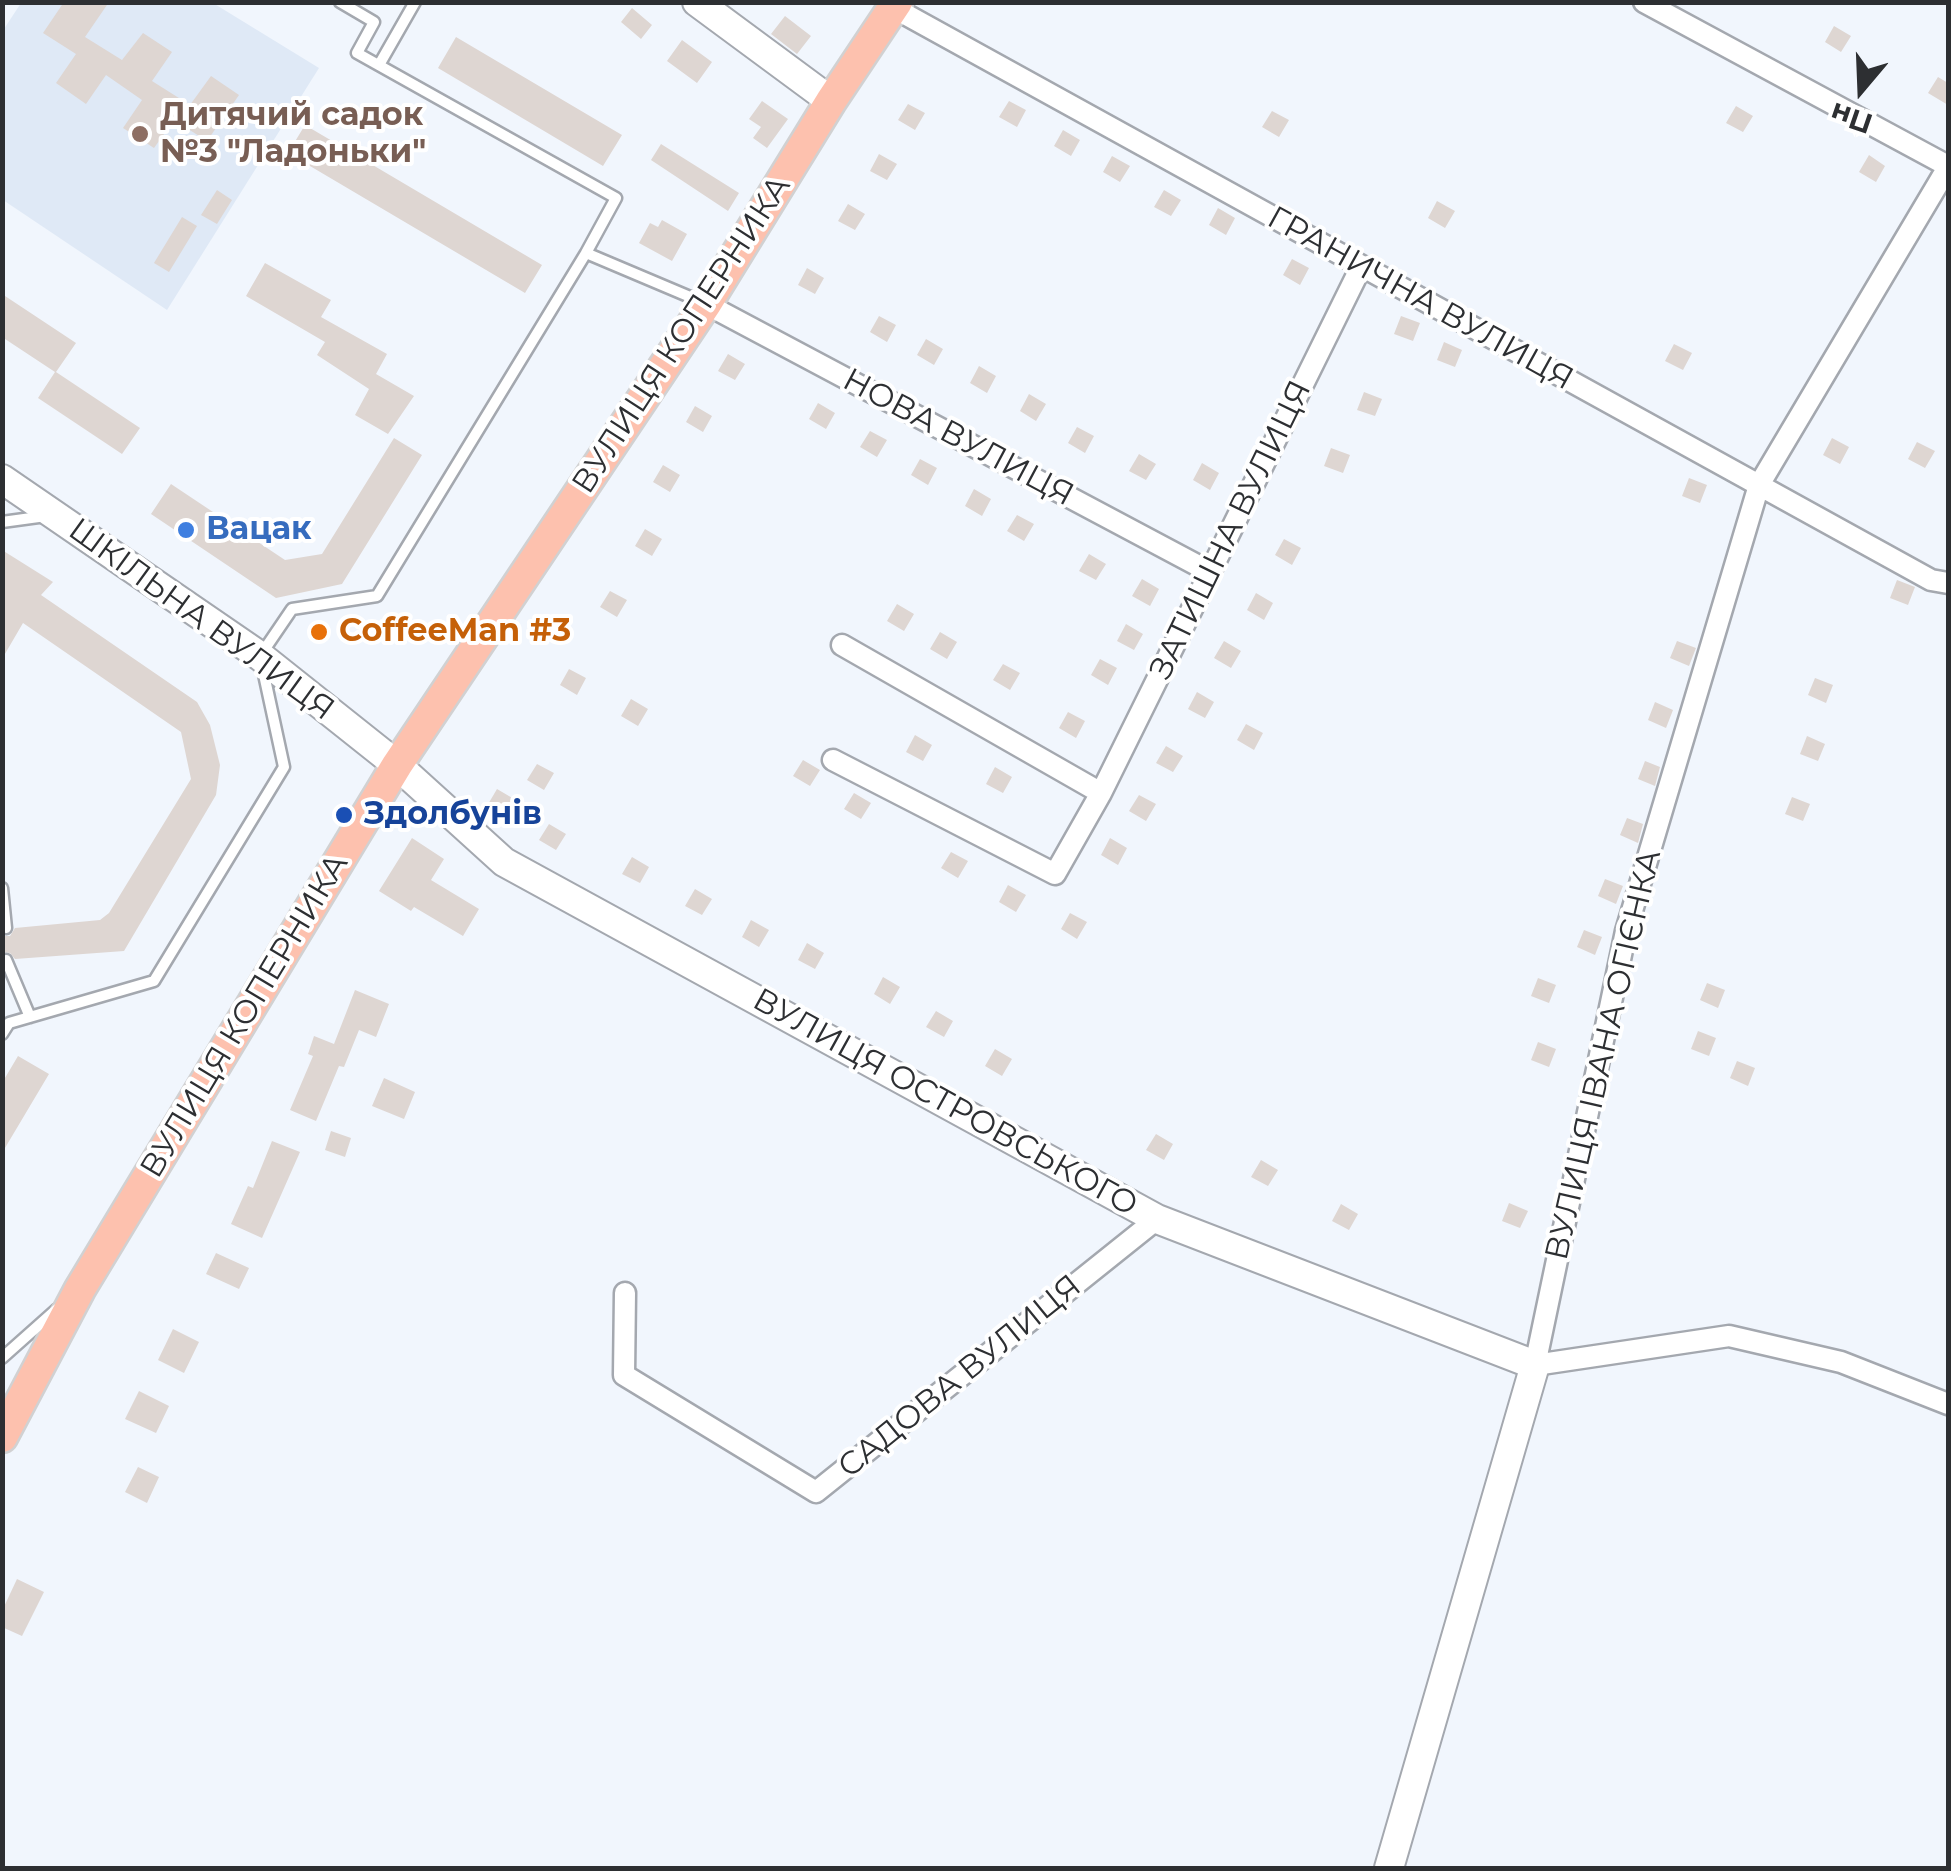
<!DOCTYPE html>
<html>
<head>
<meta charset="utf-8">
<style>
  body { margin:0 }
  #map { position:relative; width:1951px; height:1871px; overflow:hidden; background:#f1f6fd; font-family:Montserrat,sans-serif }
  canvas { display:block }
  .frame { position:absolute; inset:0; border:5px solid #2d2f32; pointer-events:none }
  .north { position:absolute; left:1811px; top:40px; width:100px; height:100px; -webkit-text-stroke:8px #fff; paint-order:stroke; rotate:199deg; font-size:28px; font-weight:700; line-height:40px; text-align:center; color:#2d2f32 }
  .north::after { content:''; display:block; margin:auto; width:35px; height:45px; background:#2d2f32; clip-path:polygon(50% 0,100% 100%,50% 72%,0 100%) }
</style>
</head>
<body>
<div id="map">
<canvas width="1951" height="1871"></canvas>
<div class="frame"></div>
<div class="north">Пн</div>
</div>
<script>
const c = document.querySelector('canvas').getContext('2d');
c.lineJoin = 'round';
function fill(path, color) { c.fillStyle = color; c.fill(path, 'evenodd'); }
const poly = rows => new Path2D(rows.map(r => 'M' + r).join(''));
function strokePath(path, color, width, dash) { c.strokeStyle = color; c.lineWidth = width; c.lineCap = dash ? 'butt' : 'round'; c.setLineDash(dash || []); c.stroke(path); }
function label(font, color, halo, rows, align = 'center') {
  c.font = font + ' Montserrat,sans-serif'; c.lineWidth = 8; c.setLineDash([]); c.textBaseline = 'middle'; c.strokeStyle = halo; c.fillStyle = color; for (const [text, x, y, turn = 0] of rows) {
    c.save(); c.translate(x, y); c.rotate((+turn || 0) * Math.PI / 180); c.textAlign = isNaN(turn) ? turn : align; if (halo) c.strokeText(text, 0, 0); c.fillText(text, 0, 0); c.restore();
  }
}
fill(poly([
  [21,3,213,3,319,68,167,310,3,200,2,32]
]), '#dfe9f6');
fill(poly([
  [64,2,109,2,85,37,122,60,143,33,172,52,152,81,190,105,211,76,239,95,207,141,174,120,154,148,123,128,142,100,106,75,86,104,56,83,76,54,43,33],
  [632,8,652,25,641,39,621,22],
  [785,16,811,36,797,54,771,34],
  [1834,26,1851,36,1841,52,1825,42],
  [456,37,622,135,603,166,438,68],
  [682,40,712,62,697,83,667,61],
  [1938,77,1948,83,1948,105,1928,93],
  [762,101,788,119,767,148,753,138,761,127,749,119],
  [1009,101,1026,110,1017,127,999,117],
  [908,104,925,113,915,130,898,120],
  [1736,106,1753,116,1743,132,1726,123],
  [1272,111,1289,120,1279,137,1262,127],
  [305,125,542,265,525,293,288,153],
  [1063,130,1080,140,1071,156,1054,146],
  [661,144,739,193,728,211,651,160],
  [879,154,897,164,887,180,870,171],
  [1869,155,1885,166,1876,182,1859,172],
  [1112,156,1130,166,1120,182,1103,172],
  [217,190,232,200,217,224,201,215],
  [1164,190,1181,200,1171,216,1154,207],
  [1437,201,1455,211,1445,228,1428,218],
  [848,204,865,214,855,230,838,221],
  [1218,208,1235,218,1226,235,1209,225],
  [182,217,197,226,169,272,154,263],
  [662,220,687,234,672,261,639,243,650,223,658,227],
  [1292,259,1309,268,1300,285,1283,275],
  [265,263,331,300,321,317,387,354,376,374,414,396,388,434,355,415,369,389,317,355,325,342,246,296],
  [807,268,824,278,815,294,798,285],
  [2,294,76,343,56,372,140,428,122,454,38,398,55,372,2,337],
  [879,316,896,325,887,342,870,332],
  [1401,316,1420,323,1413,341,1394,334],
  [926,339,943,349,934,365,917,355],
  [1444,342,1462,350,1455,367,1437,360],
  [1674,344,1692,353,1683,370,1665,361],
  [728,354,745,364,735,380,718,371],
  [979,366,996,376,987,393,970,383],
  [1364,392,1382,399,1375,416,1357,410],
  [1029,394,1046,404,1036,421,1020,411],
  [818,403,835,413,826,429,809,419],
  [695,406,712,416,703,432,686,422],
  [1077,427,1094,436,1085,453,1068,443],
  [870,431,887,440,877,457,860,447],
  [394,438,422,455,342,584,276,598,151,514,171,484,285,560,322,554],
  [1832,438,1849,447,1840,464,1823,455],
  [1917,442,1935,451,1925,468,1908,459],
  [1331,448,1350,455,1343,473,1324,466],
  [1139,454,1156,464,1146,480,1129,471],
  [920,459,937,468,928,485,911,475],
  [1202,463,1219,473,1210,490,1193,480],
  [663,465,680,475,670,492,653,482],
  [1689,478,1707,485,1700,503,1682,496],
  [974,489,991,499,982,516,965,506],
  [1017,515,1034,524,1024,541,1007,531],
  [645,529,662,539,652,556,635,546],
  [1284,539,1301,548,1292,565,1275,555],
  [2,550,53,582,41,595,197,702,210,725,220,765,216,795,124,951,15,959,10,953,2,952,2,936,10,936,15,928,100,920,109,913,191,779,181,732,23,623,2,659],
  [1089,554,1106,564,1096,580,1079,571],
  [1142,579,1159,589,1150,606,1132,596],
  [1897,580,1915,587,1908,605,1890,598],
  [610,591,627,600,617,617,600,607],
  [1256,593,1273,603,1264,620,1247,610],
  [897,604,914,614,904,631,887,621],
  [1126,624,1143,634,1134,650,1117,641],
  [940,632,957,642,947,659,930,649],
  [1224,641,1241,651,1231,668,1214,658],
  [1677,641,1696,648,1689,666,1670,658],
  [1100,659,1117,668,1108,685,1091,675],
  [1003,664,1020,673,1010,690,993,680],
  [569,669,586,678,577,695,560,685],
  [1815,678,1833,685,1826,703,1808,695],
  [1197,692,1214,702,1205,718,1188,709],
  [631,699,648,709,638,726,621,716],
  [1655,702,1673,710,1666,728,1648,720],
  [1068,712,1085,721,1076,738,1059,728],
  [1246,724,1263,733,1254,750,1237,740],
  [915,735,932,745,923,761,906,752],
  [1807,736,1825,744,1818,761,1800,754],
  [1166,746,1183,756,1173,772,1156,763],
  [803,760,820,770,810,786,793,776],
  [1645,761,1660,767,1655,786,1638,779],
  [537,764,554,773,544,790,527,780],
  [995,767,1012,777,1003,793,986,784],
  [497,789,514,799,505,815,487,806],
  [854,793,871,803,861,819,844,809],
  [1139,795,1156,804,1146,821,1129,811],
  [1792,797,1810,804,1803,821,1785,814],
  [1627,818,1643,824,1638,843,1620,835],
  [549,824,566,834,556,850,539,840],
  [412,838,444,859,431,880,479,909,463,936,414,907,411,911,379,891],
  [1110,838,1127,848,1118,865,1101,855],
  [951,852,968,861,958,878,941,868],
  [632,857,649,867,640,883,622,874],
  [1605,879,1623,886,1616,904,1598,896],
  [1008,885,1026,895,1016,912,999,902],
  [695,889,712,899,702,915,685,906],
  [1070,913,1087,922,1077,939,1061,929],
  [751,920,769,930,759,947,742,937],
  [1584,930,1602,937,1595,955,1577,947],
  [807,943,824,953,815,969,798,960],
  [883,977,900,987,890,1004,874,994],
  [1538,978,1556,985,1549,1003,1531,996],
  [1707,983,1725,990,1718,1008,1700,1000],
  [355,990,389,1004,376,1037,359,1030,344,1067,339,1066,316,1121,290,1110,313,1056,308,1054,314,1036,334,1044],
  [936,1011,953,1021,944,1037,926,1027],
  [1698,1031,1716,1038,1709,1056,1691,1049],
  [1538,1042,1556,1049,1549,1067,1531,1060],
  [995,1049,1012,1059,1002,1076,985,1066],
  [18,1056,49,1074,2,1153,2,1083],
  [1737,1061,1755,1068,1748,1086,1730,1078],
  [384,1078,415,1092,404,1119,372,1106],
  [331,1131,351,1138,345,1157,325,1150],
  [1156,1134,1173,1144,1164,1160,1146,1150],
  [272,1141,300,1152,262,1238,231,1224,248,1186,253,1188],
  [1261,1160,1278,1170,1268,1186,1251,1177],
  [1509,1203,1528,1211,1520,1228,1502,1221],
  [1341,1204,1358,1214,1349,1230,1332,1221],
  [216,1253,249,1268,239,1289,206,1274],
  [173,1329,199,1342,184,1373,158,1360],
  [139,1391,169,1406,156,1433,125,1419],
  [138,1467,159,1477,147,1503,125,1492],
  [17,1579,44,1592,22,1636,2,1627,2,1611]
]), '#ded6d2');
const lane = poly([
  [340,2,374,22,357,53,616,198,586,253,702,302],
  [379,65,415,2],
  [2,522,46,516],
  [2,888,6,928],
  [6,960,30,1017],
  [2,1034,9,1023,154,981,284,767,260,656,292,609,377,596,586,253],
  [2,1358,57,1309]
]);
const street = poly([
  [1644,2,1948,166],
  [894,8,1931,580,1948,583],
  [1948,167,1759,485,1626,931,1535,1365,1729,1336,1841,1362,1948,1404],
  [706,304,1210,572],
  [842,645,1101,793],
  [833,760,1055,874,1101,793,1361,267],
  [625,1293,624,1375,816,1492,1157,1219]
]);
const secondary = poly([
  [697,2,831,101],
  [2,479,260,656,397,765,504,862,1157,1219,1535,1365,1389,1868]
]);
const primary = poly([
  [2,1437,80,1289,397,765,706,304,831,101,897,2]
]);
strokePath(lane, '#a4a8af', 15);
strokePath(street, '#a4a8af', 25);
strokePath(secondary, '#a4a8af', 32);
strokePath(primary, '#d1d1d2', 35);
strokePath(lane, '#fff', 10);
strokePath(street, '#fff', 20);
strokePath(secondary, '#fff', 28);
strokePath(primary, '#fdc1ae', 30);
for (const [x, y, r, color] of [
  [140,134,10,"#8d6e63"],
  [186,530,10,"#3f7fe0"],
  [319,632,10,"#e8710a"],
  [344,815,10,"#1a4fb4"]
]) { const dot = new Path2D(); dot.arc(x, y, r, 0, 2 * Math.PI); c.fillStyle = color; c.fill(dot); strokePath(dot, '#fff', 4); }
label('bold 32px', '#785e54', '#fff', [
  ["Дитячий садок",160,116],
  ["№3 \"Ладоньки\"",160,153]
], 'left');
label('32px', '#2d2f32', '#fff', [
  ["ГРАНИЧНА ВУЛИЦЯ",1420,299,29],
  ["ВУЛИЦЯ КОПЕРНИКА",682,335,-57],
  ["НОВА ВУЛИЦЯ",958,438,28],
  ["ЗАТИШНА ВУЛИЦЯ",1231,530,-64],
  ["ШКІЛЬНА ВУЛИЦЯ",201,620,36],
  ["ВУЛИЦЯ КОПЕРНИКА",245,1016,-59],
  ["ВУЛИЦЯ ІВАНА ОГІЄНКА",1604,1055,-77],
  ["ВУЛИЦЯ ОСТРОВСЬКОГО",945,1103,29],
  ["САДОВА ВУЛИЦЯ",960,1377,-39]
]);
label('bold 32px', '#366cbe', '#fff', [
  ["Вацак",206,530]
], 'left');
label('bold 32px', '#c56008', '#fff', [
  ["CoffeeMan #3",339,632]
], 'left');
label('bold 32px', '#164399', '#fff', [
  ["Здолбунів",364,815]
], 'left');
</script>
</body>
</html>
